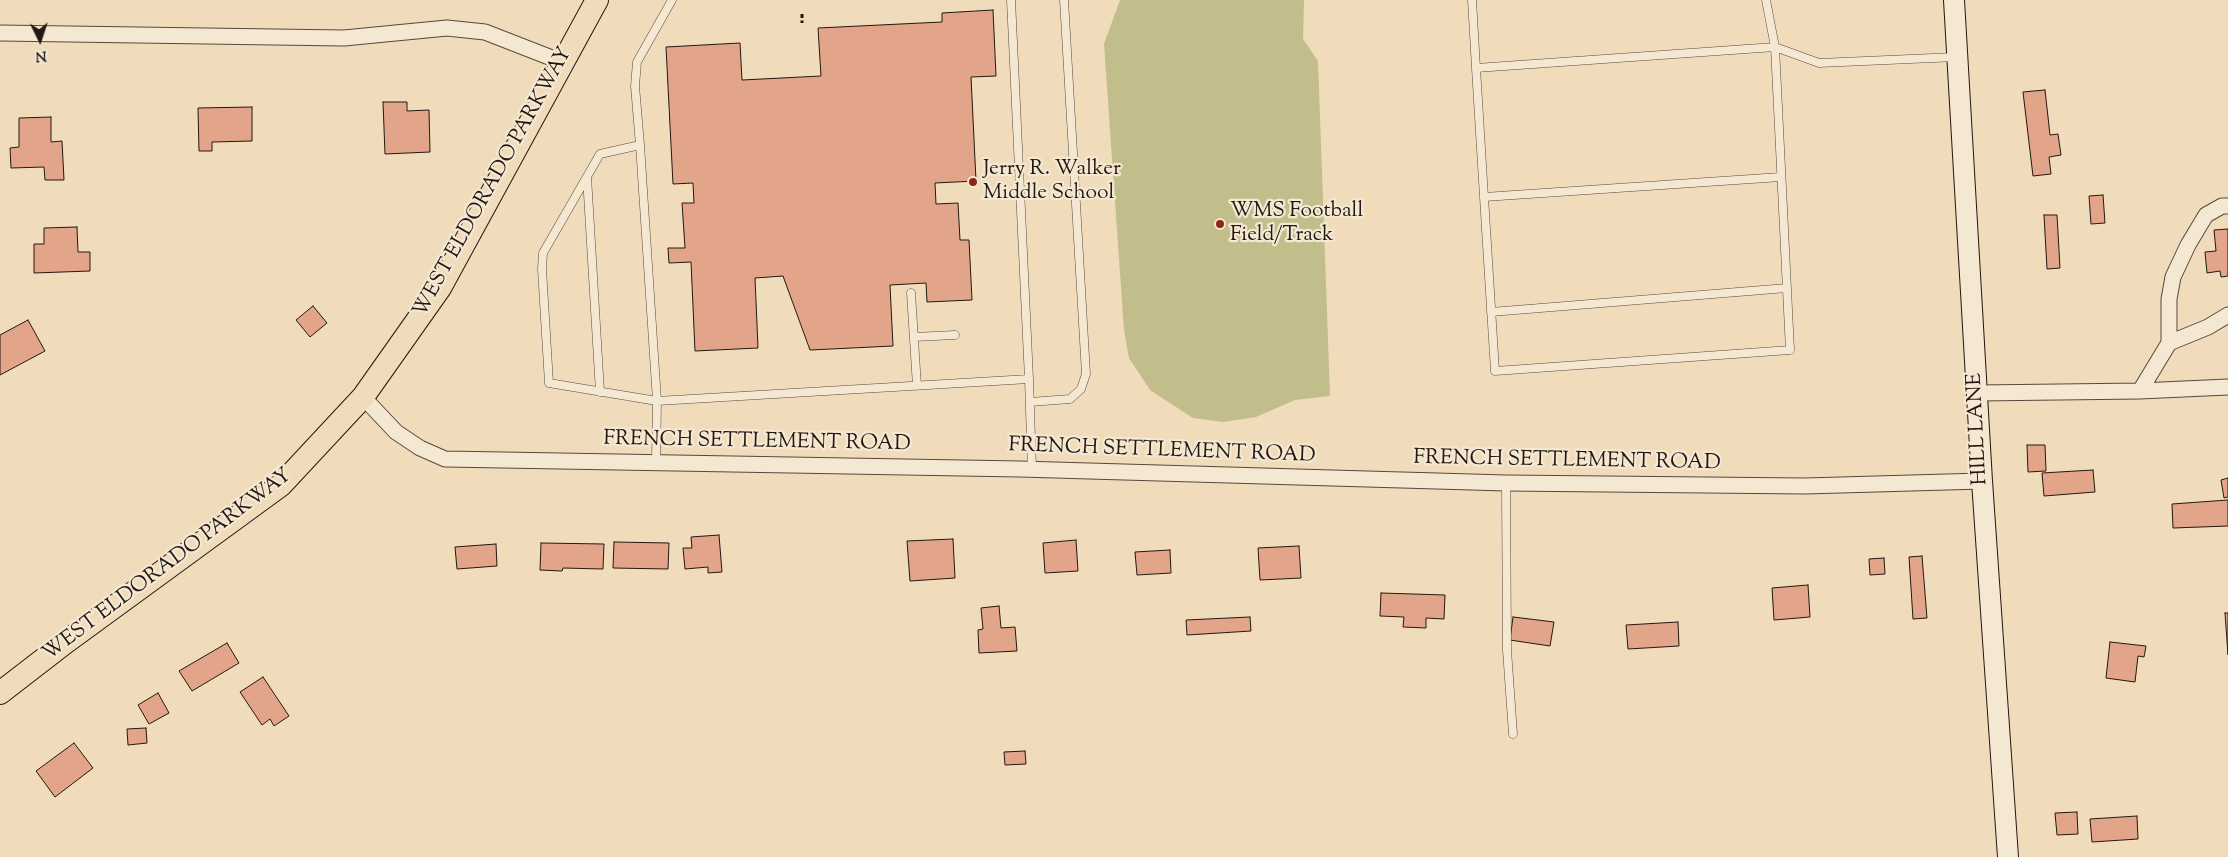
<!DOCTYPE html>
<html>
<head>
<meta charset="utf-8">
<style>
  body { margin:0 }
  #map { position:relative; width:2228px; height:857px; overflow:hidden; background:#f0dbbb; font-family:"Sorts Mill Goudy",serif }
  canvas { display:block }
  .north { position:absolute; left:15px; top:15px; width:50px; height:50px; -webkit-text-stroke:4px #f5e8d3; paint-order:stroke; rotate:176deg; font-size:14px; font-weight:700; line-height:20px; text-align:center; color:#231811 }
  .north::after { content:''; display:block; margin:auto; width:18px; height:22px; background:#231811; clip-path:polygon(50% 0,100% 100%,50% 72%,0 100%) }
</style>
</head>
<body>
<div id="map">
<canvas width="2228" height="857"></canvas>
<div class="north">N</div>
</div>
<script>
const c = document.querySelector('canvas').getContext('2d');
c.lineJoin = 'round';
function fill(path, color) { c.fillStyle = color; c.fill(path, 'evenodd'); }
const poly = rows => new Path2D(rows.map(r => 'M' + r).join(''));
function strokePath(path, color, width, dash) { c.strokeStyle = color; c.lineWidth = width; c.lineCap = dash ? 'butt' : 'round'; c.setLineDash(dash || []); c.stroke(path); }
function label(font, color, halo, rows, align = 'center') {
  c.font = font + ' "Sorts Mill Goudy",serif'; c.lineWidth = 4.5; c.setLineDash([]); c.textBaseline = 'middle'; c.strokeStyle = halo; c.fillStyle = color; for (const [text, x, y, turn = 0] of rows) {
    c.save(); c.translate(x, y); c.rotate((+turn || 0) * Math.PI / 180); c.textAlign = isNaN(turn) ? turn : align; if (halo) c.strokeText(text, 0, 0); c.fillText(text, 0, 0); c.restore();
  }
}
fill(poly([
  [1120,0,1304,0,1303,39,1318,61,1330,396,1295,400,1256,417,1223,422,1193,418,1150,390,1129,358,1124,330,1104,44]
]), '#c1be8b');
const building = poly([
  [993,10,996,76,971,77,976,181,935,183,936,204,958,203,960,240,969,240,972,300,927,302,926,283,890,285,893,346,810,350,783,276,755,278,758,348,695,351,691,262,669,263,668,248,685,248,682,203,694,203,693,183,673,184,666,47,740,43,742,80,821,76,818,28,942,22,942,13,993,10],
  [2045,90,2050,135,2058,134,2061,155,2049,157,2051,174,2033,176,2023,92,2045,90],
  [383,102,407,102,407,111,429,110,430,152,385,154,383,102],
  [252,107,252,141,212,142,212,151,199,151,198,108,252,107],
  [51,117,51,142,62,141,64,180,45,180,44,167,11,168,10,148,19,147,19,118,51,117],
  [2103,195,2105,223,2091,224,2089,196,2103,195],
  [2044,215,2057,215,2060,268,2047,269,2044,215],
  [77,227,78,252,90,252,90,271,34,273,34,244,44,244,44,228,77,227],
  [2228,229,2228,276,2221,277,2220,271,2207,273,2205,252,2216,251,2214,230,2228,229],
  [313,306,327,323,310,337,296,320,313,306],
  [28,320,45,351,0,375,0,335,28,320],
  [2027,445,2045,445,2046,471,2028,472,2027,445],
  [2093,470,2095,492,2044,496,2042,473,2093,470],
  [2228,478,2228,497,2224,498,2221,480,2228,478],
  [2228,500,2228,526,2173,528,2172,504,2228,500],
  [719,535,722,572,708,573,708,567,685,569,683,548,692,548,691,537,719,535],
  [953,539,955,578,910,581,907,541,953,539],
  [1076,540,1078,571,1045,573,1043,543,1076,540],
  [614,542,669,543,668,569,613,568,614,542],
  [541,543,604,544,603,569,563,568,562,571,540,570,541,543],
  [496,544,497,566,457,569,455,547,496,544],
  [1299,546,1301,578,1260,580,1258,548,1299,546],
  [1170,550,1171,573,1137,575,1135,552,1170,550],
  [1922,556,1927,618,1913,619,1909,557,1922,556],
  [1884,558,1885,574,1870,575,1869,559,1884,558],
  [1808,585,1810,617,1774,620,1772,588,1808,585],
  [1381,593,1445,595,1444,619,1426,618,1426,628,1403,627,1404,617,1380,616,1381,593],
  [999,606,1001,628,1015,627,1017,651,979,653,978,630,983,629,981,608,999,606],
  [2225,613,2228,613,2228,655,2225,613],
  [1250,617,1251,631,1187,635,1186,620,1250,617],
  [1513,617,1554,622,1550,646,1510,640,1513,617],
  [1678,622,1679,646,1628,649,1626,625,1678,622],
  [2110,642,2146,646,2144,657,2138,656,2135,682,2106,678,2110,642],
  [227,643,239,663,192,691,179,671,227,643],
  [263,677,289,716,274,726,270,719,262,725,240,692,263,677],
  [158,693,169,713,149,724,138,705,158,693],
  [146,728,147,743,128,745,127,729,146,728],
  [74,743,93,768,55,797,36,771,74,743],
  [1025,751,1026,764,1005,765,1004,752,1025,751],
  [2077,812,2078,834,2057,835,2055,813,2077,812],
  [2137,816,2138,839,2092,842,2090,819,2137,816]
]);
fill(building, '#e3a58a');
strokePath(building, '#231811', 1);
const lane = poly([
  [672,0,637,62,635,86,640,145,600,154,543,253,542,269,549,383,657,401,1029,379,1011,0],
  [1472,0,1476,68,1484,197,1495,371,1790,350,1775,47,1476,68],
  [1766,0,1775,47,1819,63,1956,57],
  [640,145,657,401,656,463],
  [587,177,600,392],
  [1484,197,1781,177],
  [911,293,917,386],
  [1491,312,1787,288],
  [914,337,955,335],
  [1029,379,1032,470],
  [1030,402,1070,399,1081,389,1086,374,1064,0],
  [1506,483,1507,650,1513,734]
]);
const street = poly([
  [0,33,344,38,447,28,485,32,562,62],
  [2228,206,2222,206,2206,215,2188,245,2173,277,2169,299,2169,343,2208,327,2228,315],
  [2140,391,2169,343],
  [1978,393,2140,391,2228,387],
  [363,397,396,432,420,448,445,459,1020,469,1506,483,1805,486,1982,481]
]);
const secondary = poly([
  [1954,0,1982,481,2008,857]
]);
const primary = poly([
  [0,693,66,642,281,485,363,397,440,288,597,0]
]);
strokePath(lane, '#56493c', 9);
strokePath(street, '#56493c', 17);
strokePath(secondary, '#231811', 22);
strokePath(primary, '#231811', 24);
strokePath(poly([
  [802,14,802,23]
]), '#231811', 3, [4, 2.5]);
strokePath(lane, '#f5e8d3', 8);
strokePath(street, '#f5e8d3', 15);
strokePath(secondary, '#f5e8d3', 20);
strokePath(primary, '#f0dbbb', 22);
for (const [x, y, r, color] of [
  [973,182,5,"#8f2418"],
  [1220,224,5,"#8f2418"]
]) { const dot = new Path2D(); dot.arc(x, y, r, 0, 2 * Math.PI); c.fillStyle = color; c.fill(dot); strokePath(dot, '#f5e8d3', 2); }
label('21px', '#231811', '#f5e8d3', [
  ["Jerry R. Walker",983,170],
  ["Middle School",983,194],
  ["WMS Football",1230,212],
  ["Field/Track",1230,236]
], 'left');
label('21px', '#231811', '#f5e8d3', [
  ["WEST ELDORADO PARKWAY",494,183,-61],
  ["HILL LANE",1979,429,-93],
  ["FRENCH SETTLEMENT ROAD",757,443,1],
  ["FRENCH SETTLEMENT ROAD",1162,452,2],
  ["FRENCH SETTLEMENT ROAD",1567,462,1],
  ["WEST ELDORADO PARKWAY",168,566,-37]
]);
</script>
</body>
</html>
